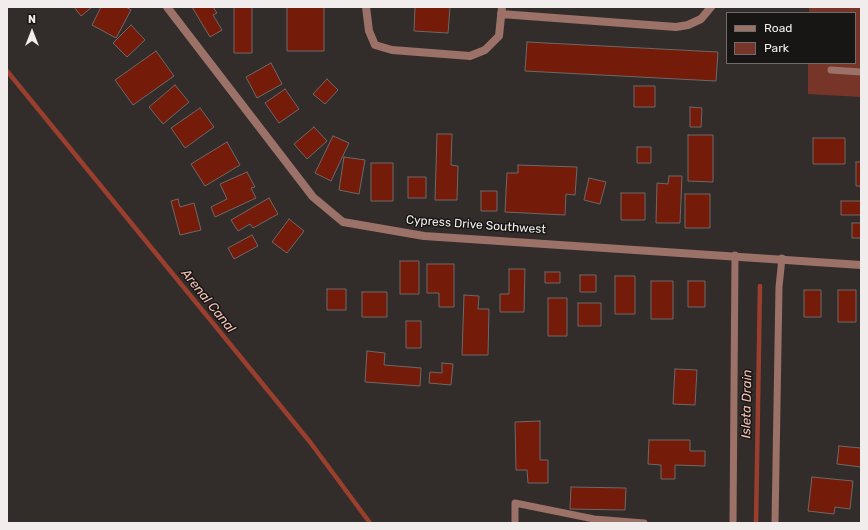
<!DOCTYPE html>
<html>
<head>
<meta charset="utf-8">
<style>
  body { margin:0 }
  #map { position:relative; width:868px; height:530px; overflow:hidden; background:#322d2b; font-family:Rubik,sans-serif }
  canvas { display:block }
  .frame { position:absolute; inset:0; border:8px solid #f1eded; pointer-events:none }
  .legend { position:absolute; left:726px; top:12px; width:130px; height:52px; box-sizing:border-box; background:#181615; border:1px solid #6f6c6b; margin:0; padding:5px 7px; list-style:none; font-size:12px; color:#f1eded }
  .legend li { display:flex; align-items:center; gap:8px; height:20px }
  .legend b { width:20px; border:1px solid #6f6c6b }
  .north { position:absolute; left:12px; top:12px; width:40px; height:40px; -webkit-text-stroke:3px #181615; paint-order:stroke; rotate:0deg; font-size:11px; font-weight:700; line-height:16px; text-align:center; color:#f1eded }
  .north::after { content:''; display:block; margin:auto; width:14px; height:18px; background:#f1eded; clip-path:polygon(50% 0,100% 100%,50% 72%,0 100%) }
</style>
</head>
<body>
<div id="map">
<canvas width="868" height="530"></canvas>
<div class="frame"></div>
<ul class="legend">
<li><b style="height:5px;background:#9c7168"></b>Road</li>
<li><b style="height:11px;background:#763528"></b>Park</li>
</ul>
<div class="north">N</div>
</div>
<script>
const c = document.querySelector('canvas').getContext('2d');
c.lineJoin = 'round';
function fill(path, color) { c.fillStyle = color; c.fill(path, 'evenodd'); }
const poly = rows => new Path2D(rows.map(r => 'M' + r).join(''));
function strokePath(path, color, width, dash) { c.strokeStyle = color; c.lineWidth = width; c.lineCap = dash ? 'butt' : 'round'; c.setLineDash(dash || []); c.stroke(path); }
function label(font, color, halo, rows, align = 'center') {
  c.font = font + ' Rubik,sans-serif'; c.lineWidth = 3; c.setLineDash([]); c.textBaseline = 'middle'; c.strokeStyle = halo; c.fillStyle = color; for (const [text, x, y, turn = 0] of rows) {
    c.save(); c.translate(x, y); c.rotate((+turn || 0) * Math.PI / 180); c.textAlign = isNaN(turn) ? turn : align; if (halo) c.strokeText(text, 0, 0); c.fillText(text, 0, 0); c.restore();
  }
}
fill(poly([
  [809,7,861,7,861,97,808,94,808,63,855,63,855,13,809,13]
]), '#763528');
strokePath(poly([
  [7,71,310,442,370,523],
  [756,523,760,286]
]), '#9a3f2d', 4.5);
const building = poly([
  [74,7,92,7,81,16,74,7],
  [101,7,126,7,131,10,116,38,92,25,101,7],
  [192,7,213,7,217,13,213,15,222,30,210,37,192,7],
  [234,7,252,7,252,53,234,53,234,7],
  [287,7,324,7,324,51,287,51,287,7],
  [415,7,450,7,448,33,414,31,415,7],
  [131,25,145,40,127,57,113,43,131,25],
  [527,42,718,52,716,81,525,71,527,42],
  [156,51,174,76,133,105,115,80,156,51],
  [271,63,282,84,257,98,246,77,271,63],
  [327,79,338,90,325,104,313,94,327,79],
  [175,85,189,102,163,124,149,107,175,85],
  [634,86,655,86,655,107,634,107,634,86],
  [285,89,299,109,279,123,265,103,285,89],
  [690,107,702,108,701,127,690,127,690,107],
  [200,108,214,127,185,148,171,128,200,108],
  [314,127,327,141,307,159,294,144,314,127],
  [437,134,452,134,451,165,458,166,457,200,435,200,437,134],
  [688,135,713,135,713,182,688,181,688,135],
  [333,136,349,143,331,181,315,173,333,136],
  [813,138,845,138,845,164,813,164,813,138],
  [227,142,240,165,205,186,191,164,227,142],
  [637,147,651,147,651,163,637,163,637,147],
  [344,157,365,160,359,194,339,190,344,157],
  [856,162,861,162,861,186,856,186,856,162],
  [371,163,393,163,393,201,371,201,371,163],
  [518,165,577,167,575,195,566,194,565,215,505,212,507,173,518,173,518,165],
  [247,172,255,187,251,188,256,198,215,217,211,207,227,199,220,184,247,172],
  [669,176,682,176,680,223,656,223,657,183,668,184,669,176],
  [408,177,426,177,426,198,408,198,408,177],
  [589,178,606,182,600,204,584,200,589,178],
  [481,191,497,191,497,211,481,211,481,191],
  [621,193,645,193,645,220,621,220,621,193],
  [685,194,710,194,710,228,685,228,685,194],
  [269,198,278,214,253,228,250,224,238,231,231,220,269,198],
  [178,199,180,207,194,203,201,230,180,235,171,201,178,199],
  [841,201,861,201,861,215,841,215,841,201],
  [289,219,304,231,287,253,272,242,289,219],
  [852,223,861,223,861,238,852,238,852,223],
  [252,235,258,246,234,259,228,248,252,235],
  [400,261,419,261,419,294,400,294,400,261],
  [427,264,454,264,454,307,439,307,439,293,427,293,427,264],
  [509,269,525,269,524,312,500,312,500,294,509,294,509,269],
  [545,272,560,272,560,283,545,283,545,272],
  [580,275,596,275,596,292,580,292,580,275],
  [615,276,635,276,635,314,615,314,615,276],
  [651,281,673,281,673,319,651,319,651,281],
  [688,281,705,281,705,307,688,307,688,281],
  [327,289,346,289,346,310,327,310,327,289],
  [804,290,821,290,821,317,804,317,804,290],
  [838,290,856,290,856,322,838,322,838,290],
  [362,292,387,292,387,317,362,317,362,292],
  [464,295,479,296,478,309,489,309,488,355,462,355,464,295],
  [548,298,567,298,567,336,548,336,548,298],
  [578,303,601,303,601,326,578,326,578,303],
  [406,321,421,321,421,348,406,348,406,321],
  [367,351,385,353,384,365,421,368,420,386,365,382,367,351],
  [442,363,453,364,451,385,429,383,430,372,442,373,442,363],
  [675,369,697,370,695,405,673,404,675,369],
  [540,421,540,460,548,460,548,483,528,483,527,470,516,470,515,422,540,421],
  [649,440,690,440,690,451,705,451,705,466,675,465,675,479,661,479,661,465,648,464,649,440],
  [839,446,861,448,861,467,837,464,839,446],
  [812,477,853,481,850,509,835,507,834,514,808,511,812,477],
  [571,487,626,488,625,510,570,509,571,487]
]);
fill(building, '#741b09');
strokePath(building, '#6e6867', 1);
strokePath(poly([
  [831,70,861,72],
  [515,523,515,503,594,519,644,523],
  [733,523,735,255],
  [775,523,779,287,782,258]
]), '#9c7168', 7);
strokePath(poly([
  [167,7,313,197,343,222,424,236,861,265],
  [366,7,369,31,375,45,392,50,470,56,485,50,499,36,502,7],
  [501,14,676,27,688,25,701,19,711,7]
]), '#9c7168', 8);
label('12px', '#f1eded', '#181615', [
  ["Cypress Drive Southwest",476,225,4]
]);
label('italic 13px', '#f4c0b4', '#181615', [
  ["Arenal Canal",208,301,51],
  ["Isleta Drain",747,404,-89]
]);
</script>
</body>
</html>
